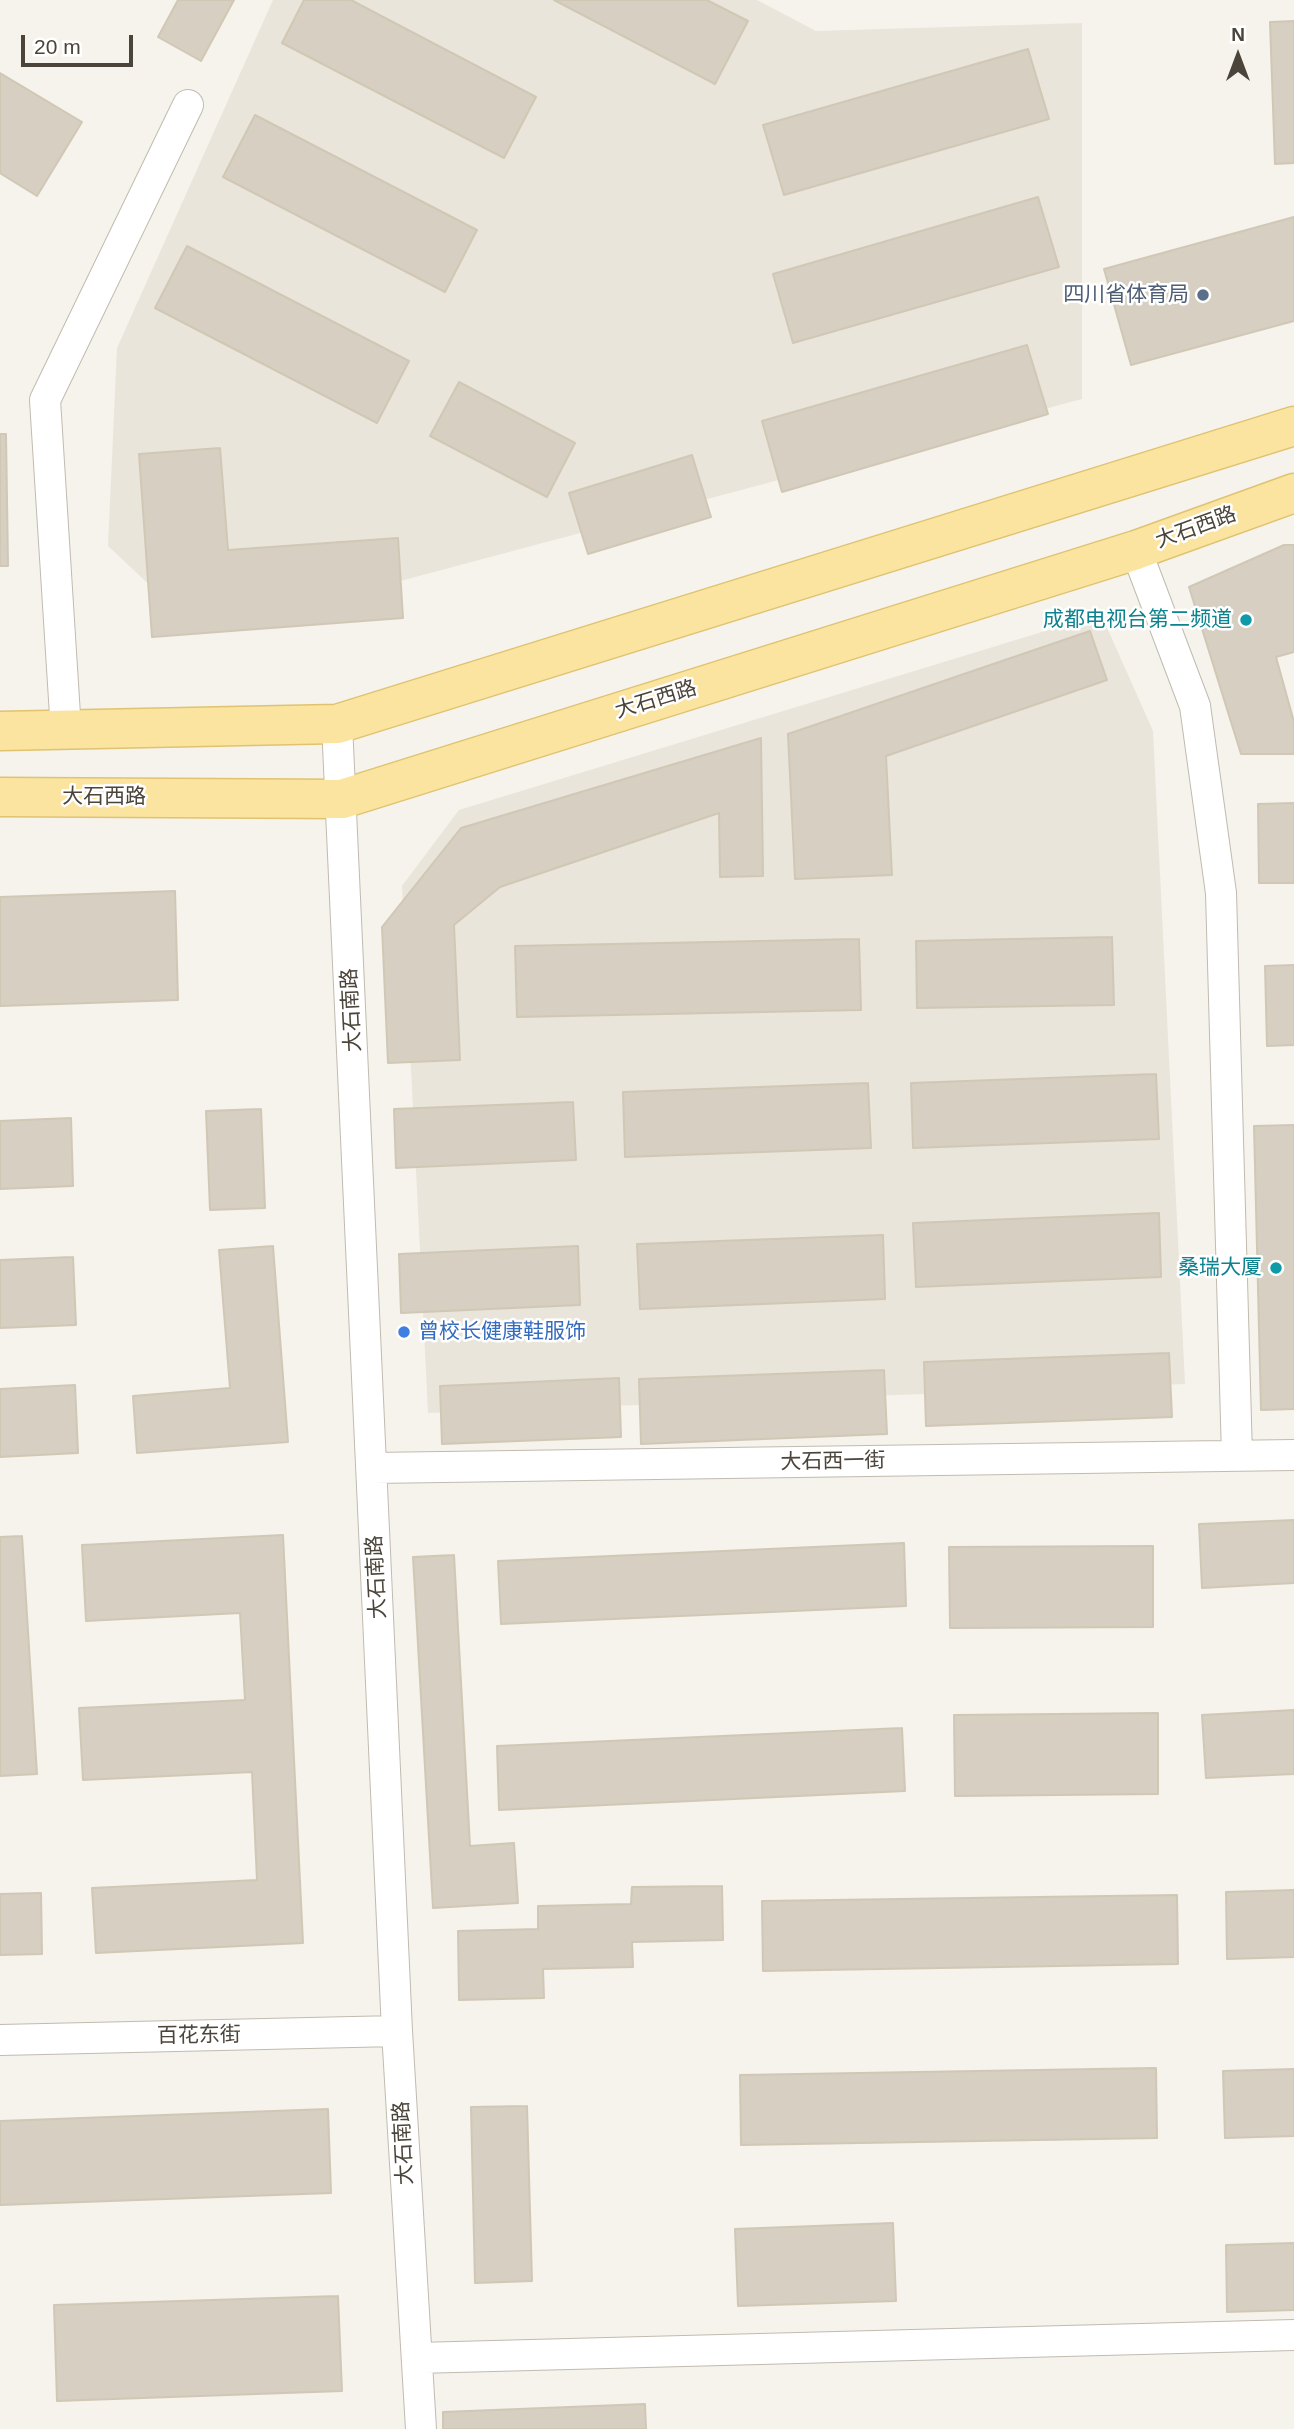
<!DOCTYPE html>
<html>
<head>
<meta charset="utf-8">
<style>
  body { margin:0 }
  #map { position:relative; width:1294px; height:2429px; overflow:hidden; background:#f5f3ec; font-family:Helvetica,sans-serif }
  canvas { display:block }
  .north { position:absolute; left:1203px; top:21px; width:70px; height:70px; -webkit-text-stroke:5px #fff; paint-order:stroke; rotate:0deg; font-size:19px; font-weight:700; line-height:28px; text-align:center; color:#4a443a }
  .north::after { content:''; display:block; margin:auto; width:24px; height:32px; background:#4a443a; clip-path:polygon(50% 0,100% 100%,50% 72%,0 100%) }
  .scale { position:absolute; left:21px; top:35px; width:112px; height:32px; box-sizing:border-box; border:4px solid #4a443a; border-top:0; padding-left:9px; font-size:21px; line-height:24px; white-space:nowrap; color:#4a443a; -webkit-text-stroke:5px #fff; paint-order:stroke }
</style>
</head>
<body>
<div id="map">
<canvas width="1294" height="2429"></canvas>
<div class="north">N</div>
<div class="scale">20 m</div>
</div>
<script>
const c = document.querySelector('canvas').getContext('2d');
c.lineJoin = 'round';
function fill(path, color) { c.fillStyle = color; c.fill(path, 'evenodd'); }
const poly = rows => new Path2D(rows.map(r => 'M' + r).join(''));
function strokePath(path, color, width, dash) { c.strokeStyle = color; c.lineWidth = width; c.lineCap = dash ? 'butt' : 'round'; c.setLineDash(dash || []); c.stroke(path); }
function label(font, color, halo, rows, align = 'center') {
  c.font = font + ' Helvetica,"Noto Sans SC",sans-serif'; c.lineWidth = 5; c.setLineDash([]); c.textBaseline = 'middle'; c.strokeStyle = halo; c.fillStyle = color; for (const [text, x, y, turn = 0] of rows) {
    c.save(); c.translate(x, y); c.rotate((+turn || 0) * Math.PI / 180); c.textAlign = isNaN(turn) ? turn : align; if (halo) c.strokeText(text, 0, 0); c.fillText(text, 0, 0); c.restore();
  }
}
fill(poly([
  [273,0,757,0,816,31,1082,23,1082,399,273,615,175,609,108,546,117,348],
  [1101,614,1153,731,1185,1384,428,1413,402,886,459,810]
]), '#e9e5da');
const building = poly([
  [178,0,234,0,201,61,158,37,178,0],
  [304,0,351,0,536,97,504,158,282,43,304,0],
  [554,0,707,0,748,21,715,84,554,0],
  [1294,21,1294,163,1275,164,1270,22,1294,21],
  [1028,49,1049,119,784,195,763,125,1028,49],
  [0,73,82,122,37,196,0,173,0,73],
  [255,115,477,230,445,292,223,177,255,115],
  [1038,197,1059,267,793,343,773,274,1038,197],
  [1294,217,1294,321,1131,365,1104,269,1294,217],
  [187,246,409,361,377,423,155,308,187,246],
  [1027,345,1048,414,782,492,762,421,1027,345],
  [459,382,575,443,547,497,430,436,459,382],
  [0,434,6,434,8,566,0,566,0,434],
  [220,448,228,550,398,538,403,618,152,637,139,454,220,448],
  [692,455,711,517,588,554,569,493,692,455],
  [1284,545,1294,545,1294,652,1276,657,1294,722,1294,754,1241,754,1189,587,1284,545],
  [1090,631,1107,680,886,756,892,875,795,879,788,734,1090,631],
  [761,738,763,876,720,877,719,813,500,887,454,925,460,1060,388,1063,382,927,461,828,761,738],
  [1294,803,1294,883,1259,883,1258,804,1294,803],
  [175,891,178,1000,0,1006,0,897,175,891],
  [1112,937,1114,1005,917,1008,916,941,1112,937],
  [859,939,861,1010,517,1017,515,946,859,939],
  [1294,965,1294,1045,1267,1046,1265,966,1294,965],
  [1156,1074,1159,1139,913,1148,911,1083,1156,1074],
  [868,1083,871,1148,625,1157,623,1092,868,1083],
  [573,1102,576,1160,396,1168,394,1109,573,1102],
  [261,1109,265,1208,210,1210,206,1111,261,1109],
  [71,1118,73,1186,0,1189,0,1121,71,1118],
  [1294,1125,1294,1409,1261,1410,1254,1126,1294,1125],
  [1159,1213,1161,1277,916,1287,913,1223,1159,1213],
  [883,1235,885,1299,640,1309,637,1244,883,1235],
  [273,1246,288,1442,137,1453,133,1396,230,1388,219,1250,273,1246],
  [578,1246,580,1305,401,1313,399,1254,578,1246],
  [73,1257,76,1325,0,1328,0,1260,73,1257],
  [1169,1353,1172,1417,926,1426,924,1362,1169,1353],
  [884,1370,887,1434,641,1444,639,1379,884,1370],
  [619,1378,621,1437,442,1444,440,1386,619,1378],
  [75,1385,78,1453,0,1457,0,1389,75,1385],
  [1294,1520,1294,1583,1202,1588,1199,1524,1294,1520],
  [283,1535,303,1943,96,1953,92,1888,257,1880,252,1772,83,1780,79,1708,245,1700,240,1613,86,1621,82,1545,283,1535],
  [22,1536,37,1774,0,1776,0,1537,22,1536],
  [904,1543,906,1606,501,1624,498,1561,904,1543],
  [1153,1546,1153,1627,950,1628,949,1547,1153,1546],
  [454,1555,470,1846,514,1843,518,1903,433,1908,413,1557,454,1555],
  [1294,1710,1294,1774,1206,1778,1202,1715,1294,1710],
  [1158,1713,1158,1794,955,1796,954,1715,1158,1713],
  [902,1728,905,1791,499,1810,497,1746,902,1728],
  [722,1886,723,1940,632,1942,633,1967,543,1969,544,1998,459,2000,458,1931,538,1929,538,1906,631,1904,632,1887,722,1886],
  [1294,1890,1294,1957,1227,1959,1226,1892,1294,1890],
  [41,1893,42,1954,0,1955,0,1894,41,1893],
  [1177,1895,1178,1964,763,1971,762,1901,1177,1895],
  [1156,2068,1157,2138,741,2145,740,2075,1156,2068],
  [1294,2069,1294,2136,1225,2138,1223,2071,1294,2069],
  [527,2106,532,2281,475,2283,471,2107,527,2106],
  [328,2109,331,2193,0,2205,0,2121,328,2109],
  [893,2223,896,2301,738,2306,735,2229,893,2223],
  [1294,2243,1294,2310,1227,2312,1226,2245,1294,2243],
  [338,2296,342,2391,57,2401,54,2305,338,2296],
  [645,2404,646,2429,443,2429,443,2412,645,2404]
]);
fill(building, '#d6cfc2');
strokePath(building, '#d1c7b5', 2);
const street = poly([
  [1136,550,1195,706,1221,893,1237,1456],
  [337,724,397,2031,421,2429],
  [66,731,45,400,188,105],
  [372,1468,1294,1455],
  [0,2040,397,2031],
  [417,2358,1294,2335]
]);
const primary = poly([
  [0,731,337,724,1294,426],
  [0,797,342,799,1136,550,1294,493]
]);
strokePath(street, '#c1bbaf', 32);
strokePath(primary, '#dfc370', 41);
strokePath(street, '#fff', 30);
strokePath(primary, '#fae4a0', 38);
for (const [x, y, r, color] of [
  [1203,295,7,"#5c6f8a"],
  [1246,620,7,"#0f9aa8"],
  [1276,1268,7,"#0f9aa8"],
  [404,1332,7,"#3f7fe0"]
]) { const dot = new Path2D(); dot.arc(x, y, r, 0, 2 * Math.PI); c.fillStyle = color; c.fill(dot); strokePath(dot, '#fff', 2.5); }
label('21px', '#4e5e75', '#fff', [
  ["四川省体育局",1189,295]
], 'right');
label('21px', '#4a443a', '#fff', [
  ["大石西路",1196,528,-20],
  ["大石西路",656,700,-17],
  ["大石西路",104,797],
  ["大石南路",352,1010,-93],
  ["大石西一街",833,1462,-1],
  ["大石南路",377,1577,-93],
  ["百花东街",199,2036,-1],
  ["大石南路",404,2143,-93]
]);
label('21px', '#0d838f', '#fff', [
  ["成都电视台第二频道",1232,620],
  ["桑瑞大厦",1262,1268]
], 'right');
label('21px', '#366cbe', '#fff', [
  ["曾校长健康鞋服饰",418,1332]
], 'left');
</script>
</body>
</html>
